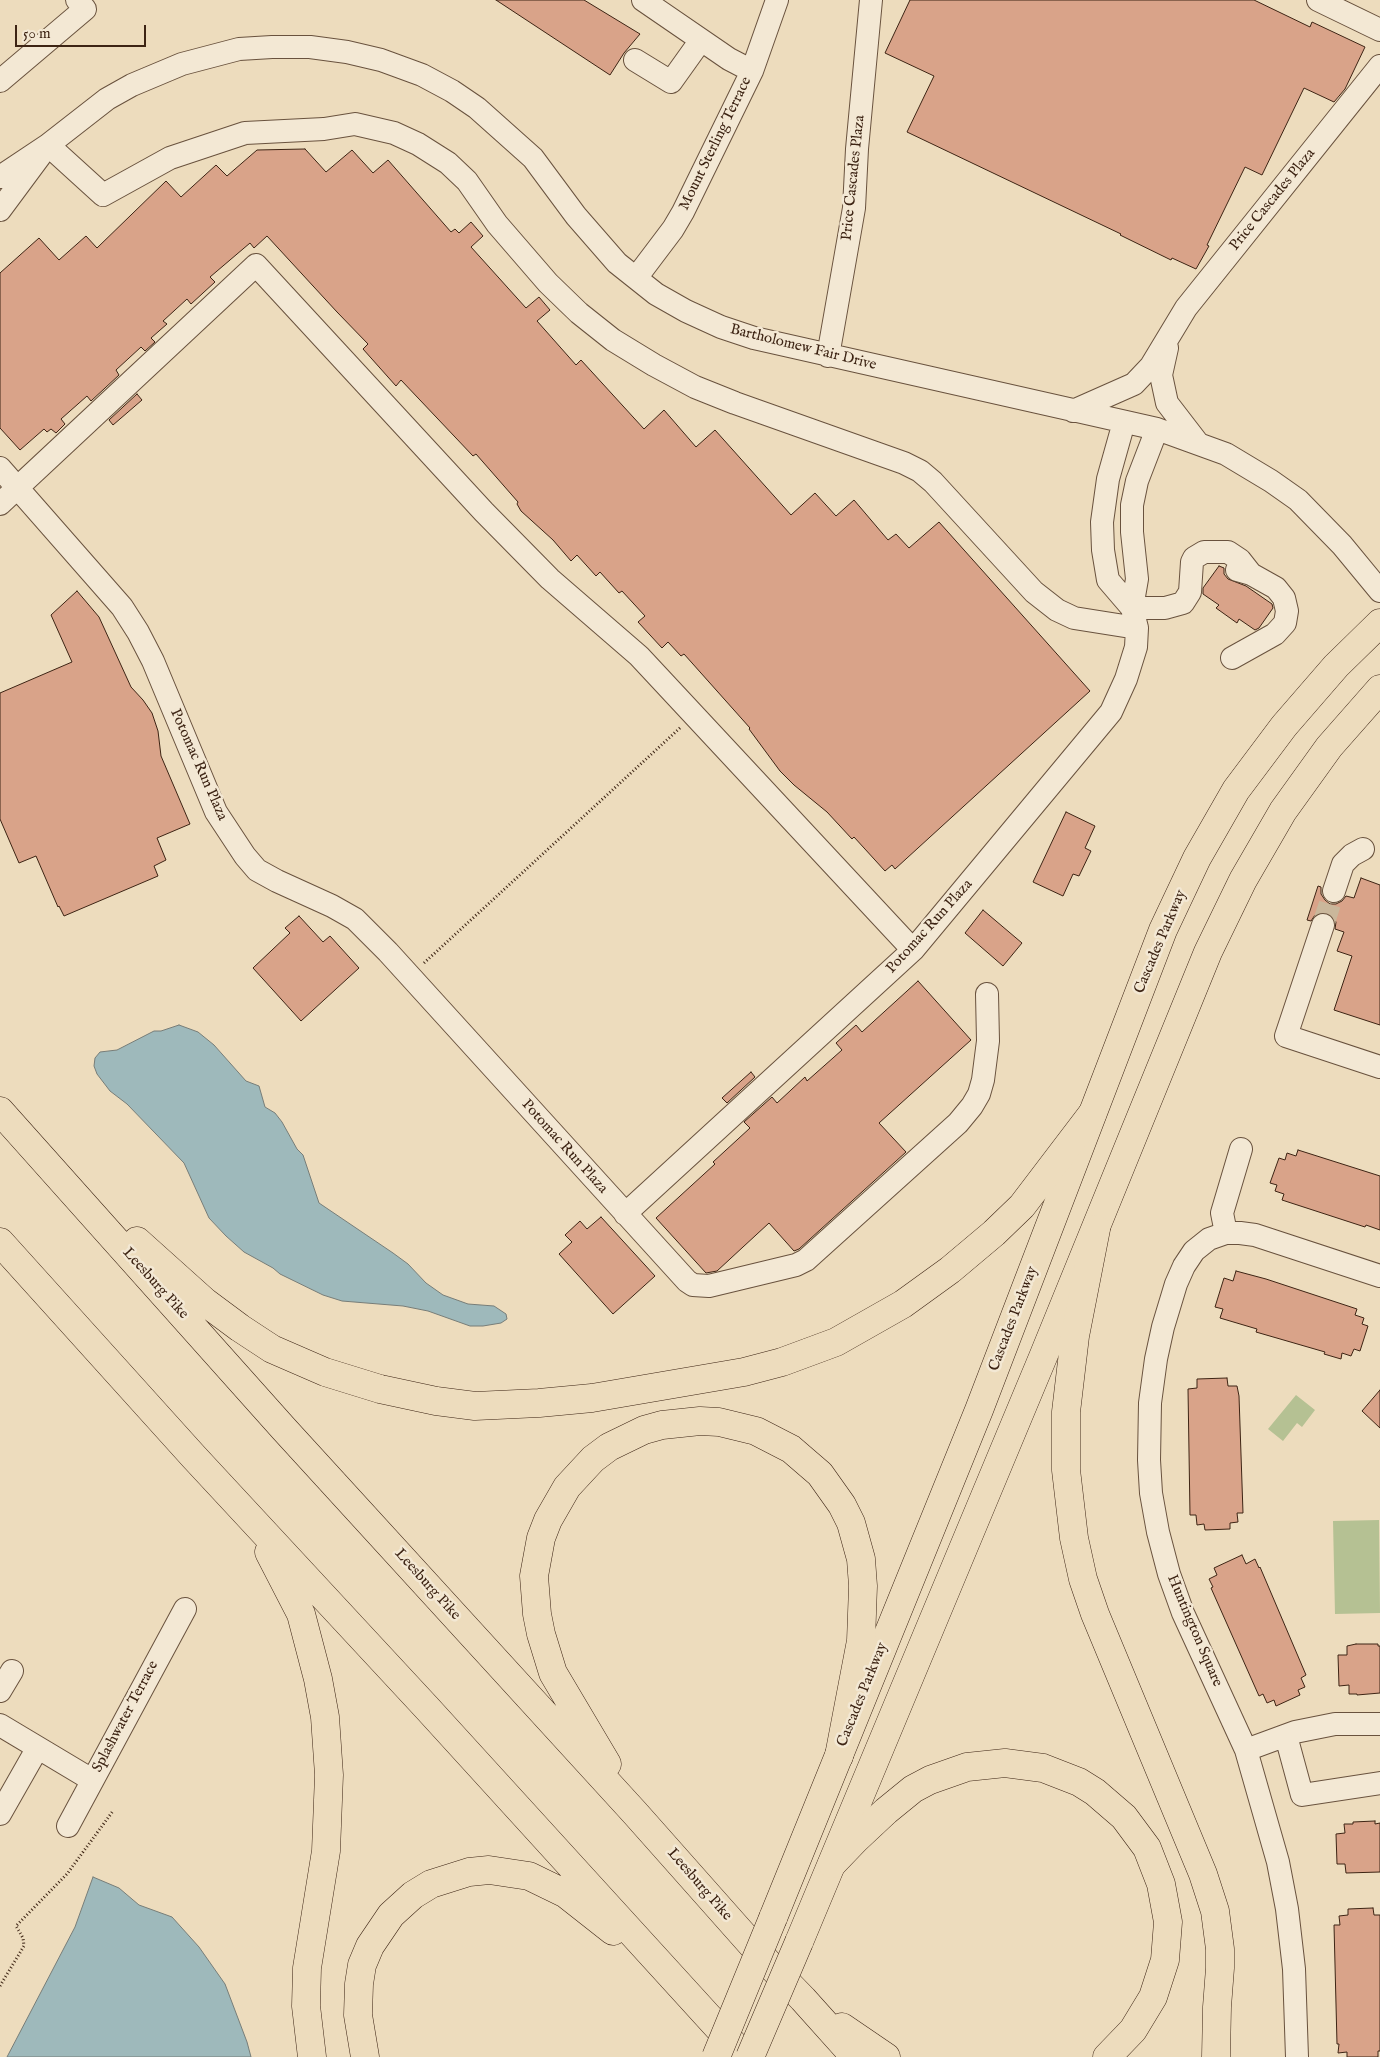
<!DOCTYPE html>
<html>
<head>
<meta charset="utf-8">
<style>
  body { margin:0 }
  #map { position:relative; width:1380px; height:2057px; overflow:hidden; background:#eddcbd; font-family:"IM FELL English",serif }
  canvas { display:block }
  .scale { position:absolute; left:15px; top:25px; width:131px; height:22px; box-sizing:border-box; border:2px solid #3d2414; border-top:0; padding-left:6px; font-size:15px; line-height:18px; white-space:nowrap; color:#3d2414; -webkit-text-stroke:4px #f3e8d4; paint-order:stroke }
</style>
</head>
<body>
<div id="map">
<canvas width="1380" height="2057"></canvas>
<div class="scale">50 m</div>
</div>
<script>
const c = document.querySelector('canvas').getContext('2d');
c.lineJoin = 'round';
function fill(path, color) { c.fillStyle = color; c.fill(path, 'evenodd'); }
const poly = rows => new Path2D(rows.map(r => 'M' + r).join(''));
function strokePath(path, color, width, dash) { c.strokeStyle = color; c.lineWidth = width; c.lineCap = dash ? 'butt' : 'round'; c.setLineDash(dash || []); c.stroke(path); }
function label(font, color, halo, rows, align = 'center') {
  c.font = font + ' "IM FELL English",serif'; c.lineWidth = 5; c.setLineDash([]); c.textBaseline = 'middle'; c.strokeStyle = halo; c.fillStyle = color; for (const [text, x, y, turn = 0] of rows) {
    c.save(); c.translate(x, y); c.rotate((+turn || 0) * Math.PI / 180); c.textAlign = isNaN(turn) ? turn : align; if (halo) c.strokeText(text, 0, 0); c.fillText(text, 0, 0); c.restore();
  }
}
fill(poly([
  [1296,1395,1315,1410,1302,1427,1297,1423,1283,1441,1268,1429],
  [1379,1520,1380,1613,1335,1614,1333,1521]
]), '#b5c193');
const water = poly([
  [179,1025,198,1032,214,1045,246,1081,259,1086,265,1107,275,1113,282,1122,297,1149,303,1155,319,1203,393,1253,408,1264,426,1283,443,1295,468,1304,494,1306,506,1314,507,1319,501,1323,483,1326,470,1326,428,1311,403,1306,342,1301,323,1295,280,1274,273,1268,244,1252,226,1236,209,1218,184,1163,127,1104,110,1091,97,1074,94,1066,95,1058,100,1052,117,1050,154,1031,161,1031,179,1025],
  [93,1877,119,1888,139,1905,172,1917,199,1947,225,1984,247,2042,251,2057,7,2057,75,1927,93,1877]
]);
fill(water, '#9eb9bb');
strokePath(water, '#777d78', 1);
const building = poly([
  [496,0,584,0,640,34,624,53,610,75,496,0],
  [910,0,1254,0,1310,27,1312,22,1365,47,1345,89,1334,102,1304,88,1262,175,1245,167,1207,245,1209,246,1196,269,1172,258,1171,260,1120,235,1121,234,907,132,934,76,885,53,910,0],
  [305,149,326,172,352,150,373,173,388,160,451,232,455,229,459,233,471,222,483,236,471,247,526,308,539,297,550,310,537,321,576,365,581,360,644,429,664,410,696,447,715,430,791,515,815,493,836,516,854,500,888,540,896,534,909,548,939,522,1090,691,895,869,892,865,885,871,854,837,852,839,827,812,794,785,780,771,749,729,750,728,684,654,681,656,668,642,662,648,638,622,645,616,622,591,619,593,600,572,596,576,577,555,571,561,553,540,521,511,517,504,518,502,476,454,473,456,401,380,396,386,363,349,368,344,337,312,267,236,254,248,250,243,210,277,215,282,191,304,187,299,163,321,167,324,151,338,155,342,145,351,141,347,116,370,119,375,91,401,87,396,61,419,65,424,56,433,51,429,47,432,44,429,20,450,0,428,0,273,39,238,59,260,86,236,97,248,166,181,181,197,216,165,227,176,257,150,305,149],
  [137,394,142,400,113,425,109,420,137,394],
  [1219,566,1224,568,1224,574,1228,579,1246,586,1272,604,1273,608,1259,628,1255,630,1239,619,1237,623,1216,608,1219,605,1203,594,1203,588,1219,566],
  [77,591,99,617,131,687,143,700,152,713,158,731,161,756,190,824,157,838,166,860,154,866,158,876,64,916,59,906,58,907,36,856,19,863,0,819,0,693,72,662,51,615,77,591],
  [1066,812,1095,826,1085,848,1091,851,1079,876,1073,874,1063,896,1033,882,1066,812],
  [1361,878,1380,885,1380,1025,1334,1010,1352,956,1337,951,1344,932,1335,929,1336,922,1332,916,1327,912,1321,912,1315,915,1311,921,1307,920,1318,886,1321,887,1321,894,1325,900,1330,904,1336,904,1342,901,1346,896,1354,898,1361,878],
  [983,910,1022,943,1003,966,965,933,983,910],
  [299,916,323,942,330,936,359,968,301,1021,253,968,290,933,285,928,299,916],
  [918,981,971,1040,879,1123,906,1152,799,1249,794,1251,769,1223,717,1271,706,1273,656,1218,715,1164,713,1162,750,1128,744,1122,772,1097,777,1103,805,1077,807,1081,842,1050,836,1043,856,1025,862,1032,918,981],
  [751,1072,755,1077,727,1103,722,1098,751,1072],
  [1298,1150,1380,1176,1380,1230,1366,1225,1365,1227,1282,1200,1284,1194,1275,1191,1277,1185,1270,1183,1279,1158,1285,1160,1287,1153,1296,1156,1298,1150],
  [601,1217,655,1276,613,1314,559,1254,572,1242,565,1235,580,1221,587,1229,601,1217],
  [1236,1271,1266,1279,1357,1309,1355,1315,1364,1318,1362,1324,1368,1326,1360,1351,1354,1349,1351,1356,1342,1353,1341,1359,1324,1354,1325,1352,1256,1332,1257,1329,1220,1318,1223,1309,1215,1307,1224,1278,1233,1281,1236,1271],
  [1227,1378,1228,1386,1237,1386,1239,1396,1243,1513,1237,1513,1238,1522,1230,1523,1230,1529,1205,1530,1204,1524,1197,1525,1196,1515,1190,1515,1188,1389,1197,1388,1197,1379,1227,1378],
  [1380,1390,1380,1428,1362,1411,1380,1390],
  [1242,1555,1246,1564,1255,1559,1259,1568,1260,1567,1306,1675,1301,1678,1305,1687,1298,1690,1300,1695,1276,1706,1274,1700,1267,1703,1263,1694,1259,1696,1211,1588,1213,1587,1209,1579,1217,1575,1214,1568,1242,1555],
  [1356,1644,1378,1644,1378,1646,1380,1646,1380,1693,1357,1695,1357,1694,1349,1694,1349,1685,1339,1686,1338,1655,1347,1655,1347,1646,1356,1644],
  [1375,1821,1375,1824,1380,1823,1380,1872,1346,1873,1345,1864,1337,1864,1336,1834,1345,1833,1344,1824,1353,1824,1353,1822,1375,1821],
  [1373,1908,1374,1915,1380,1915,1380,2051,1378,2051,1378,2057,1347,2057,1347,2052,1338,2053,1339,2044,1337,2044,1334,1925,1340,1925,1339,1916,1348,1915,1348,1909,1373,1908]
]);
fill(building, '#d9a389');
strokePath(building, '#3d2414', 1);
strokePath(poly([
  [1323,925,1334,891]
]), '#cab79b', 22, [22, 11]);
const minor = poly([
  [643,0,729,59,752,71],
  [1318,0,1380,30],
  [635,60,671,82,701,40],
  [0,81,85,9,77,0],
  [48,145,103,195,170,158,245,133,324,129,355,124,394,133,418,144,448,163,467,181,497,224,548,283,579,313,613,340,654,365,695,387,735,403,904,463,920,471,933,482,1034,592,1057,610,1074,618,1137,628],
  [0,177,48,145,107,99,132,85,182,64,239,49,272,47,310,47,347,52,381,60,422,75,452,91,477,108,533,158,576,216,617,263,656,294,686,311,721,327,754,338,1157,429,1226,454,1271,481,1298,500,1342,545,1380,591],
  [0,210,40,156],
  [636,278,673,229,683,212,752,71,777,0],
  [1167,348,1161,375,1167,403,1197,442],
  [828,356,854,208,857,149,871,0],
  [1073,411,1134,384,1151,366,1186,308,1380,66],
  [1124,422,1108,479,1102,522,1103,550,1108,580,1132,608],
  [0,468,122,607,138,632,153,661,216,812,245,856,257,870,277,881,332,906,355,919,388,952,687,1281,693,1285,709,1286,796,1265,806,1260,958,1123,972,1106,979,1094,983,1080,988,1041,987,994],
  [0,504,256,265,484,512,550,579,639,656,913,950],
  [1132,608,1165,608,1183,603,1190,592,1192,562,1194,558,1204,552,1228,552,1240,560,1251,574],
  [1232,658,1275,634,1285,623,1287,611,1284,598,1276,588,1251,574,1237,570],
  [1334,891,1343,864,1352,855,1363,849],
  [1323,925,1286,1036,1380,1067],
  [625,1214,913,950,1111,712,1126,679,1136,647,1137,628,1132,608,1137,579,1132,532,1132,505,1137,481,1157,429],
  [1226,1233,1222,1213,1241,1149],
  [0,1691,12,1671],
  [0,1725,92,1780],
  [1286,1736,1302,1795,1380,1783],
  [1246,1750,1295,1732,1335,1724,1380,1724],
  [0,1814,37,1749],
  [68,1826,185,1609],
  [1297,2057,1294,1969,1287,1909,1278,1862,1246,1750,1183,1613,1169,1574,1158,1532,1151,1493,1149,1460,1150,1403,1156,1359,1163,1327,1176,1284,1184,1266,1194,1251,1209,1239,1226,1233,1240,1233,1255,1235,1380,1276]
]);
const major = poly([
  [773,1918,979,1410,1163,930,1197,858,1236,790,1284,726,1336,666,1380,623],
  [799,1942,1043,1357,1208,952,1243,880,1283,811,1329,747,1380,689]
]);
const highway = poly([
  [0,1111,284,1429,635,1813,768,1963,803,1999,855,2057],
  [1096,1229,1075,1336,1066,1412,1066,1470,1074,1538,1083,1579,1095,1614,1203,1874,1215,1911,1220,1949,1220,1968,1217,2007,1216,2057],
  [137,1241,205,1302,240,1328,272,1349,325,1372,380,1389,436,1401,475,1406,539,1403,592,1398,744,1372,782,1362,836,1342,903,1304,950,1270,994,1233,1022,1206,1092,1114],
  [0,1242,194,1457,427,1708,745,2057],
  [269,1552,301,1614,318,1679,325,1717,329,1775,326,1851,307,1968,306,2006,312,2057],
  [607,1764,553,1673,541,1634,537,1614,534,1576,541,1538,548,1520,567,1487,593,1459,609,1447,644,1430,662,1425,700,1421,719,1422,756,1431,791,1449,820,1474,842,1505,851,1523,861,1559,863,1586,861,1641,839,1756],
  [832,1864,855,1840,886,1811,913,1789,930,1780,967,1767,1005,1763,1043,1768,1079,1782,1095,1792,1124,1817,1147,1848,1161,1884,1168,1922,1165,1960,1153,1997,1133,2030,1107,2057],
  [842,2027,886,2057],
  [365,2057,358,2015,359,1984,362,1965,370,1946,391,1915,413,1895,431,1884,469,1872,489,1870,529,1876,566,1894,613,1931]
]);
strokePath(minor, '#69523e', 24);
strokePath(major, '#3d2414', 29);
strokePath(highway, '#3d2414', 29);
strokePath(poly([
  [424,963,681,727],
  [0,1986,24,1946,23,1938,16,1926,67,1874,113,1811]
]), '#3d2414', 3, [1, 2.5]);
strokePath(minor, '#f3e8d4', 22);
strokePath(major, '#eddcbd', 28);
strokePath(highway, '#eddcbd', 28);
const majorBridge = poly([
  [716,2057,773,1918],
  [750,2057,799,1942]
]);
strokePath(majorBridge, '#3d2414', 29, []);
strokePath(majorBridge, '#eddcbd', 28);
label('15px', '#3d2414', '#f3e8d4', [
  ["Mount Sterling Terrace",716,144,-64],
  ["Price Cascades Plaza",854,178,-84],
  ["Price Cascades Plaza",1273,200,-51],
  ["Bartholomew Fair Drive",803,348,14],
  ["Potomac Run Plaza",198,765,66],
  ["Potomac Run Plaza",930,927,-48],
  ["Cascades Parkway",1161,942,-67],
  ["Potomac Run Plaza",564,1147,48],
  ["Leesburg Pike",155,1284,48],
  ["Cascades Parkway",1014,1319,-69],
  ["Leesburg Pike",427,1585,48],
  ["Huntington Square",1194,1631,67],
  ["Cascades Parkway",863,1695,-68],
  ["Splashwater Terrace",126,1717,-62],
  ["Leesburg Pike",699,1885,49]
]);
</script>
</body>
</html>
